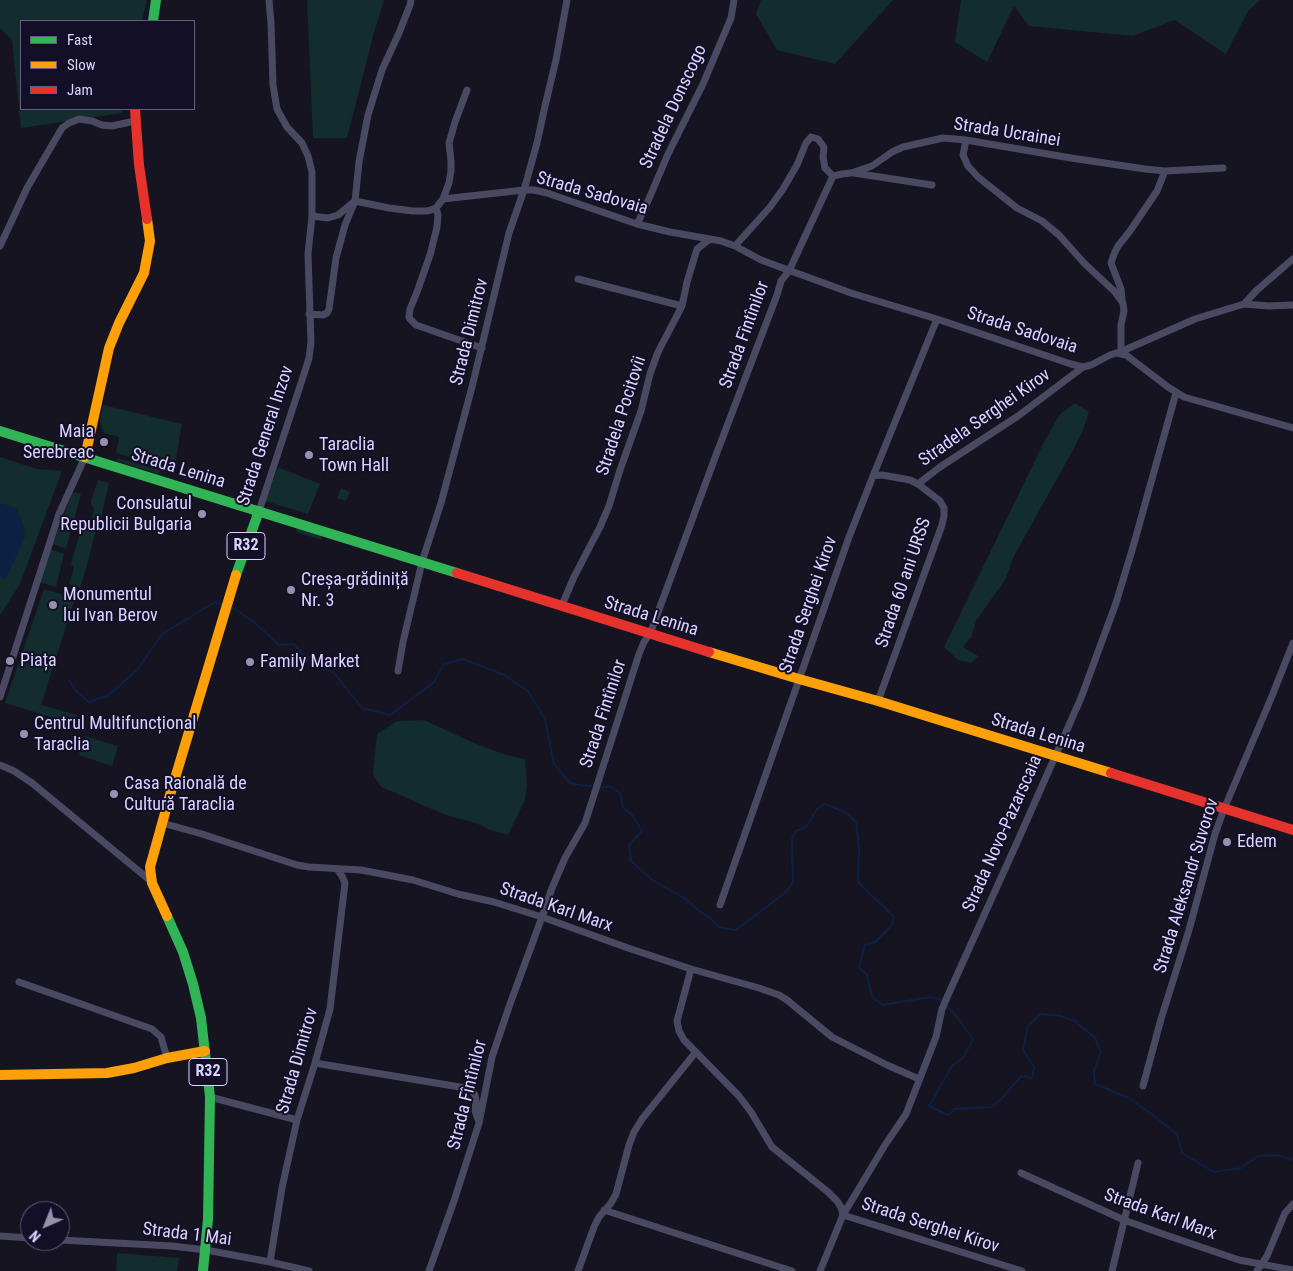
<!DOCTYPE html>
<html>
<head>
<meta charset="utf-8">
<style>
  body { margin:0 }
  #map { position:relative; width:1293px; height:1271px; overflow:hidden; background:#161421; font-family:"Roboto Condensed",sans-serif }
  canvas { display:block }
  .legend { position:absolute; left:20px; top:20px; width:175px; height:90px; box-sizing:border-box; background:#130f26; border:1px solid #625e7d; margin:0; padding:6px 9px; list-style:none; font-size:15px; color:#d9d4ff }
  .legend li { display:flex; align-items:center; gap:10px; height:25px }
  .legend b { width:25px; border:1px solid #625e7d }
  .north { position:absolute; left:20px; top:1201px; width:50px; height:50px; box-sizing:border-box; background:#130f26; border:1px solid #625e7d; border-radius:50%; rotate:224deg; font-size:14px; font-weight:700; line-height:20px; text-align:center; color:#d9d4ff }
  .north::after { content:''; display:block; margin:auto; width:18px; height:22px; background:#9591b1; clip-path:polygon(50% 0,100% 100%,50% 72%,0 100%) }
</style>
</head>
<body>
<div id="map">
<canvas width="1293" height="1271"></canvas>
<ul class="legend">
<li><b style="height:6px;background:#30b455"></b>Fast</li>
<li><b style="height:6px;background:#ff9f0a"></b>Slow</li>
<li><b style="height:6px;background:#e5322d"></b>Jam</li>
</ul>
<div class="north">N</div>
</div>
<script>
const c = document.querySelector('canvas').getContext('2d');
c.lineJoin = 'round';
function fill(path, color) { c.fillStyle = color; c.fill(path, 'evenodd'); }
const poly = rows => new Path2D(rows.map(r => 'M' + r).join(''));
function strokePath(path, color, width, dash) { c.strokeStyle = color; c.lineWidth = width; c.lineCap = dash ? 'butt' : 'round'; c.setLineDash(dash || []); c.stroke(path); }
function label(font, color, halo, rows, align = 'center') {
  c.font = font + ' "Roboto Condensed",sans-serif'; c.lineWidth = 4; c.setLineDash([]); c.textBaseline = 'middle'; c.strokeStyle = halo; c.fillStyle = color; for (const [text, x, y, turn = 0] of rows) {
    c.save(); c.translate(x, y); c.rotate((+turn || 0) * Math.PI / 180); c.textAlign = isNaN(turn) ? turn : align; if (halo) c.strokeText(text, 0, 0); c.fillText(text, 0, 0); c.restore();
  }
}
fill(poly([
  [0,0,147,0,142,21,21,21,21,109,123,109,122,113,21,128,12,40,0,28],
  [307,0,384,0,373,36,347,138,313,138],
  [761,0,893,0,835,64,777,50,756,14],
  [961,0,1260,0,1248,11,1226,54,1175,20,1133,36,1029,26,1014,6,987,62,955,42],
  [1075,403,1089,412,1083,430,1073,450,1014,556,1005,580,976,621,971,637,963,647,978,656,971,663,958,660,944,647,1045,440,1060,414],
  [103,405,182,424,174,470,116,453,119,437,104,433,100,423],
  [0,457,37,469,62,471,20,584,0,615],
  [117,458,160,470,159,474,116,461],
  [278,467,320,484,308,514,265,501],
  [98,480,109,483,99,527,90,525,94,509,91,504,91,500],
  [341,488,350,492,346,501,337,498],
  [73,492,81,494,66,549,53,544],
  [82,525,96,530,87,565,80,588,69,584,74,568,71,564],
  [297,527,321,534,322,540,296,532],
  [51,549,64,554,56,587,39,582],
  [44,589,75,598,41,705,77,715,74,724,5,703],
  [424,720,474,743,506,755,525,759,527,786,525,800,508,835,490,830,476,823,449,816,422,805,396,793,381,787,373,774,377,734,397,721],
  [85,736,118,746,112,766,79,755],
  [117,1253,179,1258,177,1271,116,1271]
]), '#132c2d');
fill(poly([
  [0,503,16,508,23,524,25,537,6,579,0,577]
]), '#0d2144');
strokePath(poly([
  [230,607,235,609,255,623,279,645,294,644,309,661,334,673,362,708,390,715,434,682,444,664,463,659,504,675,528,691,545,719,554,764,570,783,585,786,611,787,620,793,623,807,633,816,642,831,629,845,631,861,652,880,686,899,698,910,710,918,719,927,736,930,787,891,793,882,792,839,796,831,806,827,817,809,825,804,847,813,856,822,859,847,858,882,894,917,892,925,875,942,865,945,859,967,867,975,872,997,883,1005,930,997,940,999,943,1003],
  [69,680,76,691,89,702,109,695,138,669,162,634,215,602,223,605],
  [947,1006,957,1017,973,1039,963,1058,952,1066,929,1106,948,1115,955,1109,992,1107,1003,1097,1021,1076,1032,1078,1034,1067,1023,1050,1028,1026,1040,1014,1061,1016,1075,1021,1095,1038,1101,1052,1094,1071,1095,1084,1129,1098,1154,1116,1177,1134,1182,1153,1214,1172,1241,1168,1258,1156,1278,1155,1293,1160]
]), '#0d2144', 2);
strokePath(poly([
  [966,140,963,155,968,166,978,177,1017,208,1042,221,1059,235,1084,263,1114,291,1123,303,1124,311,1121,325,1121,354],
  [854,173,932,185],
  [833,176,842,174,851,173,872,166,892,152,903,147,943,138,966,140,1071,158,1145,169,1165,171,1223,168],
  [443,199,449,183,451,171,451,161,449,143,455,122,467,90],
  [436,208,438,215,437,227,430,255,417,292,410,309,409,317,410,319,416,325,482,348],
  [312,216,328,218,338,215,355,201,389,208,413,211,426,211,431,210,436,208,443,199,524,190,534,190,547,193,637,224,670,232,721,241,735,246,761,260,851,293,937,319,1071,364,1083,367,1091,365,1110,355,1116,353,1126,355,1168,387,1184,397,1293,428],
  [637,224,645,208,668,154,703,84,731,18,734,0],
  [0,246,27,188,62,128,69,123,79,119,92,121,102,125,112,126,135,121],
  [735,246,770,207,783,189,797,165,806,143,811,137,818,139,824,147,823,157,825,168,833,176],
  [578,279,682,306],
  [1122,300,1121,289,1111,263,1114,254,1118,246,1130,231,1157,191,1165,171],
  [1244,304,1269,306,1293,305],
  [309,314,323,315,327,313,329,309,336,258,345,225,355,201,359,162,368,115,382,70,399,33,410,5,411,0],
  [1121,354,1127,349,1195,319,1244,304,1257,290,1293,259],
  [873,476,882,475,910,480,918,484,940,467,1018,416,1083,367],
  [259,511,304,374,309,358,311,342,308,254,312,216,312,172,308,156,302,143,287,127,277,109,273,85,271,23,269,0],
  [562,605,574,577,600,527,609,506,620,470,641,411,650,374,658,352,682,306,687,282,697,249,710,239],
  [398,671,403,642,422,562,441,503,472,387,509,233,524,190,537,143,545,106,556,60,567,0],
  [0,697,59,514,85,457],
  [878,701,942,525,944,516,944,508,940,501,918,484],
  [0,765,14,771,32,783,152,882],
  [162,823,202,834,297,865,309,867,361,870,413,880,458,894,494,902,542,917,628,948,691,969,759,988,779,995,787,1000,832,1037,887,1065,919,1079],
  [720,905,849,537,873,476,937,319],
  [691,969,677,1021,679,1031,684,1040,739,1096,751,1112,772,1147,828,1192,837,1201,841,1207,843,1215,1022,1271],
  [19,982,152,1029,161,1037,167,1058],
  [315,1063,466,1088,472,1091,475,1095,476,1101,475,1111,479,1122],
  [1143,1086,1161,1019,1189,930,1215,834,1224,809,1272,696,1293,643],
  [210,1097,297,1120],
  [1021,1173,1124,1220,1163,1234,1239,1260,1293,1270],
  [604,1210,792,1271],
  [0,1236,30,1238],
  [60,1240,172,1246,206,1250,270,1262,309,1271],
  [270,1262,282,1188,297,1120,315,1063,330,1009,345,883,342,876,337,869],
  [429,1271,454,1201,479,1123,492,1057,510,1004,542,917,552,888,565,858,585,823,639,654,644,642,650,634,716,455,777,295,781,281,789,271,833,176],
  [578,1271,594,1227,599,1217,611,1203,616,1194,629,1145,634,1132,642,1119,695,1053],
  [820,1271,843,1215,885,1145,906,1114,936,1037,942,1009,948,995,1019,838,1081,698,1116,603,1133,547,1176,393],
  [1112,1271,1138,1163],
  [1257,1271,1267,1256,1285,1213,1293,1204]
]), '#4a4962', 7);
strokePath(poly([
  [153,21,156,0],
  [0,431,457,573],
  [236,575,259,511],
  [167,916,183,952,193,984,201,1018,210,1097,208,1219,203,1271]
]), '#30b455', 10);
strokePath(poly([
  [85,457,109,348,119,323,144,273,150,241,147,219],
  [709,652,799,679,878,701,1111,773],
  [167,916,152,883,150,867,170,795,236,575],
  [0,1075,107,1073,134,1068,167,1058,205,1051]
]), '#ff9f0a', 10);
strokePath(poly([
  [135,109,139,165,147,219],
  [457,573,709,652],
  [1111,773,1293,830]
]), '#e5322d', 10);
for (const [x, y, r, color] of [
  [104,442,5,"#9591b1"],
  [309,455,5,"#9591b1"],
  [202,514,5,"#9591b1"],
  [291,590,5,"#9591b1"],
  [53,605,5,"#9591b1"],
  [10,661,5,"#9591b1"],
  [250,662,5,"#9591b1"],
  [24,734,5,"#9591b1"],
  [114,794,5,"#9591b1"],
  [1227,842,5,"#9591b1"]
]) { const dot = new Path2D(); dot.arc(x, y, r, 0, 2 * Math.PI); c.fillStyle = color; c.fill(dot); strokePath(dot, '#130f26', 2); }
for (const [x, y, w] of [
  [246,546,38],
  [208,1072,38]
]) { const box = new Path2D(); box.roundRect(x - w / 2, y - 13.5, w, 27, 4); c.fillStyle = '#130f26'; c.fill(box); strokePath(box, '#d9d4ff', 1); }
label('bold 16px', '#d9d4ff', null, [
  ["R32",246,546],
  ["R32",208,1072]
]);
label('18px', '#d9d4ff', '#130f26', [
  ["Stradela Donscogo",674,107,-65],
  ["Strada Ucrainei",1007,133,9],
  ["Strada Sadovaia",592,194,16],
  ["Strada Sadovaia",1022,331,18],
  ["Strada Dimitrov",470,332,-76],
  ["Strada Fîntînilor",745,335,-70],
  ["Stradela Pocitovîi",622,416,-72],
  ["Stradela Serghei Kirov",985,418,-35],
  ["Strada General Inzov",266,436,-72],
  ["Strada Lenina",178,469,17],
  ["Strada 60 ani URSS",904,583,-71],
  ["Strada Serghei Kirov",809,605,-71],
  ["Strada Lenina",651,617,17],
  ["Strada Fîntînilor",604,714,-72],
  ["Strada Lenina",1038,734,17],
  ["Strada Novo-Pazarscaia",1003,834,-66],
  ["Strada Aleksandr Suvorov",1187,886,-73],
  ["Strada Karl Marx",556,908,19],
  ["Strada Dimitrov",298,1061,-74],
  ["Strada Fîntînilor",468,1095,-76],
  ["Strada Karl Marx",1160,1215,20],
  ["Strada Serghei Kirov",930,1226,18],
  ["Strada 1 Mai",187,1235,7]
]);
label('18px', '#d9d4ff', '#130f26', [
  ["Maia",94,432,"right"],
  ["Serebreac",94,453,"right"],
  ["Taraclia",319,445],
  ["Town Hall",319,466],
  ["Consulatul",192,504,"right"],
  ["Republicii Bulgaria",192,525,"right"],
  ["Creșa-grădiniță",301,580],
  ["Nr. 3",301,601],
  ["Monumentul",63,595],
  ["lui Ivan Berov",63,616],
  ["Piața",20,661],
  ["Family Market",260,662],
  ["Centrul Multifuncțional",34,724],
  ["Taraclia",34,745],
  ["Casa Raională de",124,784],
  ["Cultură Taraclia",124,805],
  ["Edem",1237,842]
], 'left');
</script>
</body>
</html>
